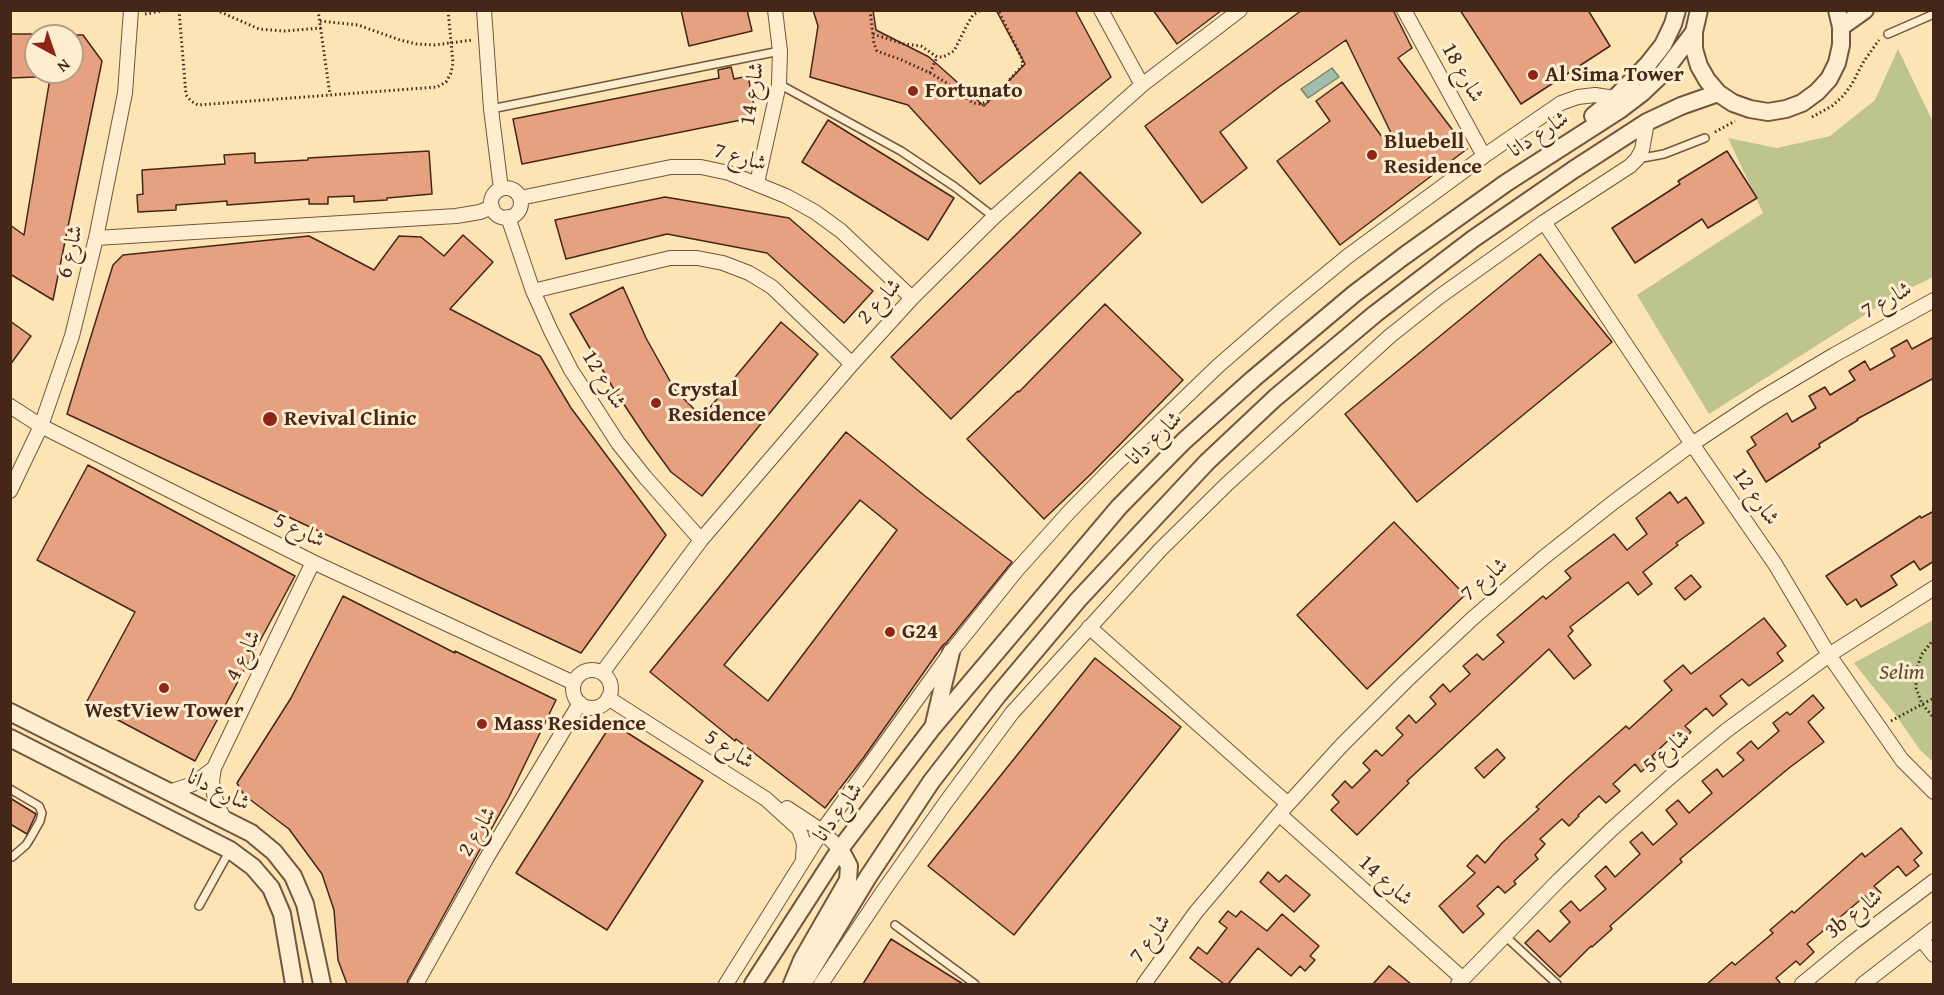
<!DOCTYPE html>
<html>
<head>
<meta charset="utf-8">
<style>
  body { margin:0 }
  #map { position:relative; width:1944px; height:995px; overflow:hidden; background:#fde4b4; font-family:"Gentium Book Plus",serif }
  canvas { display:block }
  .frame { position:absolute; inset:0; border:12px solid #442718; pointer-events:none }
  .north { position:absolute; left:24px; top:24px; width:60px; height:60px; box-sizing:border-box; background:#feedce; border:2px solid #b49e85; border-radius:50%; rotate:140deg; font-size:16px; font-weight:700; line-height:24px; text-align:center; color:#442718 }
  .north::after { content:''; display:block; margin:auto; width:21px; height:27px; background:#8f2418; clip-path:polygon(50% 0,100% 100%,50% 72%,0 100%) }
</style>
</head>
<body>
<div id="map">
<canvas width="1944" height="995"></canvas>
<div class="frame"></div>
<div class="north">N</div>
</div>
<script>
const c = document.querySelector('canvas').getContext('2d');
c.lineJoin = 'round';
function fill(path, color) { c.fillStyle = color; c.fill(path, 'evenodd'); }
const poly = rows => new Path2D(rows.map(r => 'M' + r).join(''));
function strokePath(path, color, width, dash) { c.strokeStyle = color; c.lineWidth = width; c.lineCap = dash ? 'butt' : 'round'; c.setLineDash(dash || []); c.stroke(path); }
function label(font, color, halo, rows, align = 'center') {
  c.font = font + ' "Gentium Book Plus",Amiri,serif'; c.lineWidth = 6; c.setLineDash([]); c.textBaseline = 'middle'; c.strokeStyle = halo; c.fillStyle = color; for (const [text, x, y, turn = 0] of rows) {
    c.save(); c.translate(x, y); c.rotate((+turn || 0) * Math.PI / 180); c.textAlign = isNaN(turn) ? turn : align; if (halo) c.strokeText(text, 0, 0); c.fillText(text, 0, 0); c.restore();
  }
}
fill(poly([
  [1898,49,1933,122,1933,277,1896,295,1709,414,1637,295,1763,213,1728,138,1777,148,1830,136,1875,100],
  [1933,620,1933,762,1920,750,1895,714,1854,663]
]), '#bec48e');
const water = poly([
  [1332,68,1339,77,1308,98,1301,89,1332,68]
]);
fill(water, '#9fbfac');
strokePath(water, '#7b8271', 1.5);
const building = poly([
  [681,10,747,10,752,31,689,46,681,10],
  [813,10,873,10,876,30,929,57,984,106,1025,64,996,10,1075,10,1111,77,980,184,908,105,810,77,818,26,813,10],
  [1153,10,1222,10,1177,44,1153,10],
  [1302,10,1393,10,1412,48,1398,58,1467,149,1340,245,1277,161,1330,121,1316,101,1342,82,1385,141,1393,137,1346,40,1279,87,1220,132,1247,168,1202,203,1145,126,1302,10],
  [1460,10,1588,10,1610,46,1521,104,1460,10],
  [10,34,36,34,36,77,10,78,10,34],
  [72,35,83,35,102,61,53,300,10,274,10,225,24,235,51,72,72,72,72,35],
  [731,67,734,79,748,76,756,117,522,164,513,119,719,78,718,70,731,67],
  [828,120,954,198,928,240,802,162,828,120],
  [429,151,432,194,387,198,387,200,354,202,354,196,328,197,328,204,309,204,309,199,227,205,227,201,176,205,176,210,138,212,137,195,143,194,142,170,225,164,224,155,255,153,255,163,308,160,308,158,429,151],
  [1727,151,1757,198,1708,228,1702,219,1635,263,1612,228,1680,184,1678,181,1727,151],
  [1080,172,1141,233,951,419,891,357,1080,172],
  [665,197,789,218,873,291,844,323,767,253,667,234,566,259,555,220,665,197],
  [463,235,493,262,450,309,540,356,571,408,666,535,581,653,67,414,113,265,123,255,309,236,374,270,399,236,421,237,444,256,463,235],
  [1540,254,1612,342,1417,502,1345,414,1540,254],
  [623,287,646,338,675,390,702,417,781,322,818,354,702,496,671,472,647,439,613,388,570,314,623,287],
  [1105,304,1183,380,1092,473,1044,519,967,439,1018,391,1019,392,1105,304],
  [10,321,31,336,10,365,10,321],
  [1934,337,1934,378,1857,419,1858,420,1819,444,1820,447,1766,482,1747,451,1756,445,1751,437,1787,413,1792,422,1816,408,1809,396,1825,387,1830,395,1855,380,1849,371,1865,361,1870,370,1895,356,1891,349,1907,340,1912,349,1934,337],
  [846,432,925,496,1012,562,947,642,943,645,864,757,825,808,736,739,735,741,650,672,846,432],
  [860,500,897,530,768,701,724,665,860,500],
  [88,465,295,576,195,761,86,703,135,612,37,560,88,465],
  [1670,492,1678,503,1686,497,1704,523,1676,543,1678,545,1643,572,1652,584,1638,595,1628,582,1570,627,1573,631,1568,636,1591,665,1574,679,1549,649,1407,781,1409,783,1357,835,1331,810,1339,802,1332,795,1345,781,1352,788,1370,770,1363,763,1376,750,1382,756,1403,735,1396,728,1409,715,1416,723,1436,704,1430,697,1443,684,1450,692,1470,674,1463,666,1477,654,1483,660,1504,642,1497,635,1543,596,1546,599,1571,578,1565,571,1614,534,1627,550,1647,534,1636,518,1670,492],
  [1934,511,1934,561,1920,570,1914,561,1891,576,1897,585,1861,607,1856,599,1847,605,1826,576,1920,516,1921,518,1934,511],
  [1394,522,1465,595,1367,689,1297,615,1394,522],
  [1691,575,1701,587,1685,600,1675,588,1691,575],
  [343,596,455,653,455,651,556,700,509,797,408,980,407,984,347,984,338,960,334,910,322,874,289,829,244,795,237,783,291,698,343,596],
  [1764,618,1786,646,1777,653,1783,661,1749,686,1742,679,1720,696,1727,704,1713,716,1706,708,1685,726,1691,732,1682,741,1675,734,1652,756,1655,760,1641,772,1635,764,1613,784,1620,791,1606,803,1599,796,1578,815,1579,816,1569,826,1562,819,1540,839,1545,844,1535,855,1538,859,1514,881,1516,884,1505,893,1498,886,1477,906,1484,914,1463,933,1439,906,1475,873,1467,866,1477,855,1485,863,1502,843,1539,809,1536,807,1568,777,1626,726,1629,729,1672,690,1664,681,1683,665,1691,674,1764,618],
  [1095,658,1181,727,1014,935,928,866,1095,658],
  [1813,695,1824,708,1808,722,1824,742,1789,768,1680,859,1682,862,1610,926,1612,929,1592,947,1591,946,1560,977,1525,943,1538,930,1550,942,1570,922,1560,911,1571,901,1580,911,1606,889,1595,876,1606,866,1615,877,1640,854,1630,842,1642,832,1653,845,1677,824,1666,810,1678,800,1689,813,1712,793,1702,781,1717,769,1723,777,1744,760,1737,753,1751,741,1758,749,1779,731,1773,723,1787,712,1790,715,1813,695],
  [612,723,703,781,607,930,516,873,612,723],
  [1497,749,1505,758,1484,778,1475,768,1497,749],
  [10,798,36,814,27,834,10,824,10,798],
  [1901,828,1922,853,1914,860,1919,866,1906,876,1898,866,1874,886,1881,893,1870,902,1865,896,1839,918,1846,926,1835,935,1828,927,1807,944,1814,952,1800,965,1796,961,1776,978,1781,984,1707,984,1732,962,1735,965,1773,933,1770,930,1792,911,1794,913,1862,853,1865,857,1901,828],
  [1268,872,1279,882,1286,875,1310,895,1294,912,1260,882,1268,872],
  [1228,911,1236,917,1241,911,1267,931,1282,914,1319,946,1310,956,1315,960,1305,971,1300,966,1291,976,1258,948,1228,984,1224,984,1190,958,1198,947,1207,954,1227,928,1219,922,1228,911],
  [891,939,963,984,863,984,891,939],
  [1389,966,1411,984,1373,984,1389,966]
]);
fill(building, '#e6a180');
strokePath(building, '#442718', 1.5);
const service = poly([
  [1888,34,1934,14],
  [779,84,901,151,955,187,994,217],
  [491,109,780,51],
  [1637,159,1664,154,1705,138],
  [10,789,39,806,42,813,40,821,31,837,26,845,12,857],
  [199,906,230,850],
  [895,925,975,984],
  [1505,936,1557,984]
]);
const minor = poly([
  [484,10,491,109,501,189],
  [1101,10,1142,85],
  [1404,10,1484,156],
  [757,183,779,84,780,51,775,10],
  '491 203a15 15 0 1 1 30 0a15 15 0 1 1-30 0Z',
  [520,198,671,167,701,167,729,173,786,196,815,212,841,231,912,298],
  [508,217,533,291,551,331,571,370,618,443,645,477,701,540],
  [1544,222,1692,444,1775,564,1829,655,1902,760,1934,792],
  [96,238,456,216,480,212,492,207],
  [533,291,670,258,697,258,723,263,749,273,772,287,852,364],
  [10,406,41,426,313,562,574,683],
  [10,491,41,426,72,336,96,238,125,93,131,10],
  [1089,627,1288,804],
  '573 689a19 19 0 1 1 38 0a19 19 0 1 1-38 0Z',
  [602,673,701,540,852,364,912,298,994,217,1142,85,1240,10],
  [608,698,766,799,799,829,804,844,803,858],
  [169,792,193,784,214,768],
  [787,808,822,831,840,849],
  [1279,814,1463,979],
  [224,818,218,807,214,794,212,781,214,768,313,562],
  [1921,939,1934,955],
  [416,984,486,859,580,703],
  [726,984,822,831,951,652,1016,571,1069,512,1115,465,1218,366,1280,312,1348,256,1484,156,1561,103,1578,97,1595,95,1615,98],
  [821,984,884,890,946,802,1012,713,1160,550,1228,483,1390,336,1439,297,1544,222,1630,166,1637,159,1642,150,1647,122],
  [1144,984,1196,912,1279,814,1341,746,1406,681,1473,618,1543,558,1615,501,1692,444,1760,399,1834,355,1934,300],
  [1458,984,1558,881,1612,829,1669,778,1727,730,1829,655,1934,588],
  [1802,984,1852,943,1934,881],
  [1863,984,1934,929]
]);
const tertiary = poly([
  [1699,10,1694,32,1694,49,1699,66,1707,80,1718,93,1733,103,1750,109,1768,112,1786,109,1802,103,1817,92,1829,79,1837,63,1841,45,1841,27,1837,10],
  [1841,27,1865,10],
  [1593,116,1615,98,1648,64,1663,45,1673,24,1677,10],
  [10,712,251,833,274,852,293,876,305,904,322,984],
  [934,724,951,652],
  [10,738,230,850,253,867,271,888,282,914,294,984],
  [753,984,840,849,933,727,1119,507,1184,441,1253,379,1354,294,1404,256,1506,183,1621,109,1642,93,1663,73,1694,32],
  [792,984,802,960,848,880,849,866,840,849],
  [803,984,868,877,931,782,998,695,1078,600,1207,462,1275,398,1375,314,1473,239,1573,170,1647,122,1681,106,1718,93]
]);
strokePath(service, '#72563f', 10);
strokePath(minor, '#72563f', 16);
strokePath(tertiary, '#72563f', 20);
strokePath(poly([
  [179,10,186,95,191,101,198,105,437,87,446,82,451,73,453,63,448,10],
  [216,10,259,29,284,31,321,28],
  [318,10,330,95],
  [870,10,874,44,877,51,902,60,930,73,947,83,973,103,980,104,987,102,993,98,1023,65,1022,59,998,10],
  [145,14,167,10],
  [320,21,358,25,400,40,417,44,434,45,473,40],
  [873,34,904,44,921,46,937,57,943,57,954,51,968,23,973,15,981,10],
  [930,73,937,57],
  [1812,117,1832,106,1843,96,1852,84,1864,61,1879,40],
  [1715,132,1735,121],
  [1934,639,1922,654,1916,670,1916,688,1922,704,1934,718],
  [1891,721,1934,698]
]), '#442718', 3, [1.5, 3]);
strokePath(service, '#feedce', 7);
strokePath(minor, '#feedce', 14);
strokePath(tertiary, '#feedce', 16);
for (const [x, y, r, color] of [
  [1533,75,6,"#8f2418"],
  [913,91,6,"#8f2418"],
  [1372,155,6,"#8f2418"],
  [656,403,6,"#8f2418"],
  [270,419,8,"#8f2418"],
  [890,632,6,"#8f2418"],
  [164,688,6,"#8f2418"],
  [482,724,6,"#8f2418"]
]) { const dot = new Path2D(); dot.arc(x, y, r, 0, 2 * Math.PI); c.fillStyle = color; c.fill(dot); strokePath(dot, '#feedce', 2); }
label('22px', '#442718', '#feedce', [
  ["شارع 18",1462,73,61],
  ["شارع 14",753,94,-81],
  ["شارع دانا",1539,135,-33],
  ["شارع 7",740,158,16],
  ["شارع 6",71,252,-77],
  ["شارع 7",1887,301,-29],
  ["شارع 2",880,302,-47],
  ["شارع 12",603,380,59],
  ["شارع دانا",1155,439,-44],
  ["شارع 12",1755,497,55],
  ["شارع 5",299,531,26],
  ["شارع 7",1485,580,-41],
  ["شارع 4",244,656,-64],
  ["شارع 5",729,750,33],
  ["شارع 5",1667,752,-40],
  ["شارع دانا",218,791,26],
  ["شارع دانا",839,813,-54],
  ["شارع 2",478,832,-59],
  ["شارع 14",1385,881,42],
  ["3b شارع",1854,915,-38],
  ["شارع 7",1151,939,-54]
]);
label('bold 22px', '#442718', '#feedce', [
  ["Al Sima Tower",1545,75],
  ["Fortunato",925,91],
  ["Bluebell",1384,142],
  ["Residence",1384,167],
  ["Crystal",668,390],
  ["Residence",668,415],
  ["Revival Clinic",284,419],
  ["G24",902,632],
  ["WestView Tower",164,711,"center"],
  ["Mass Residence",494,724]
], 'left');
label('italic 22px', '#624e36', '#feedce', [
  ["Selim",1902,673]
]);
</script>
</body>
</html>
